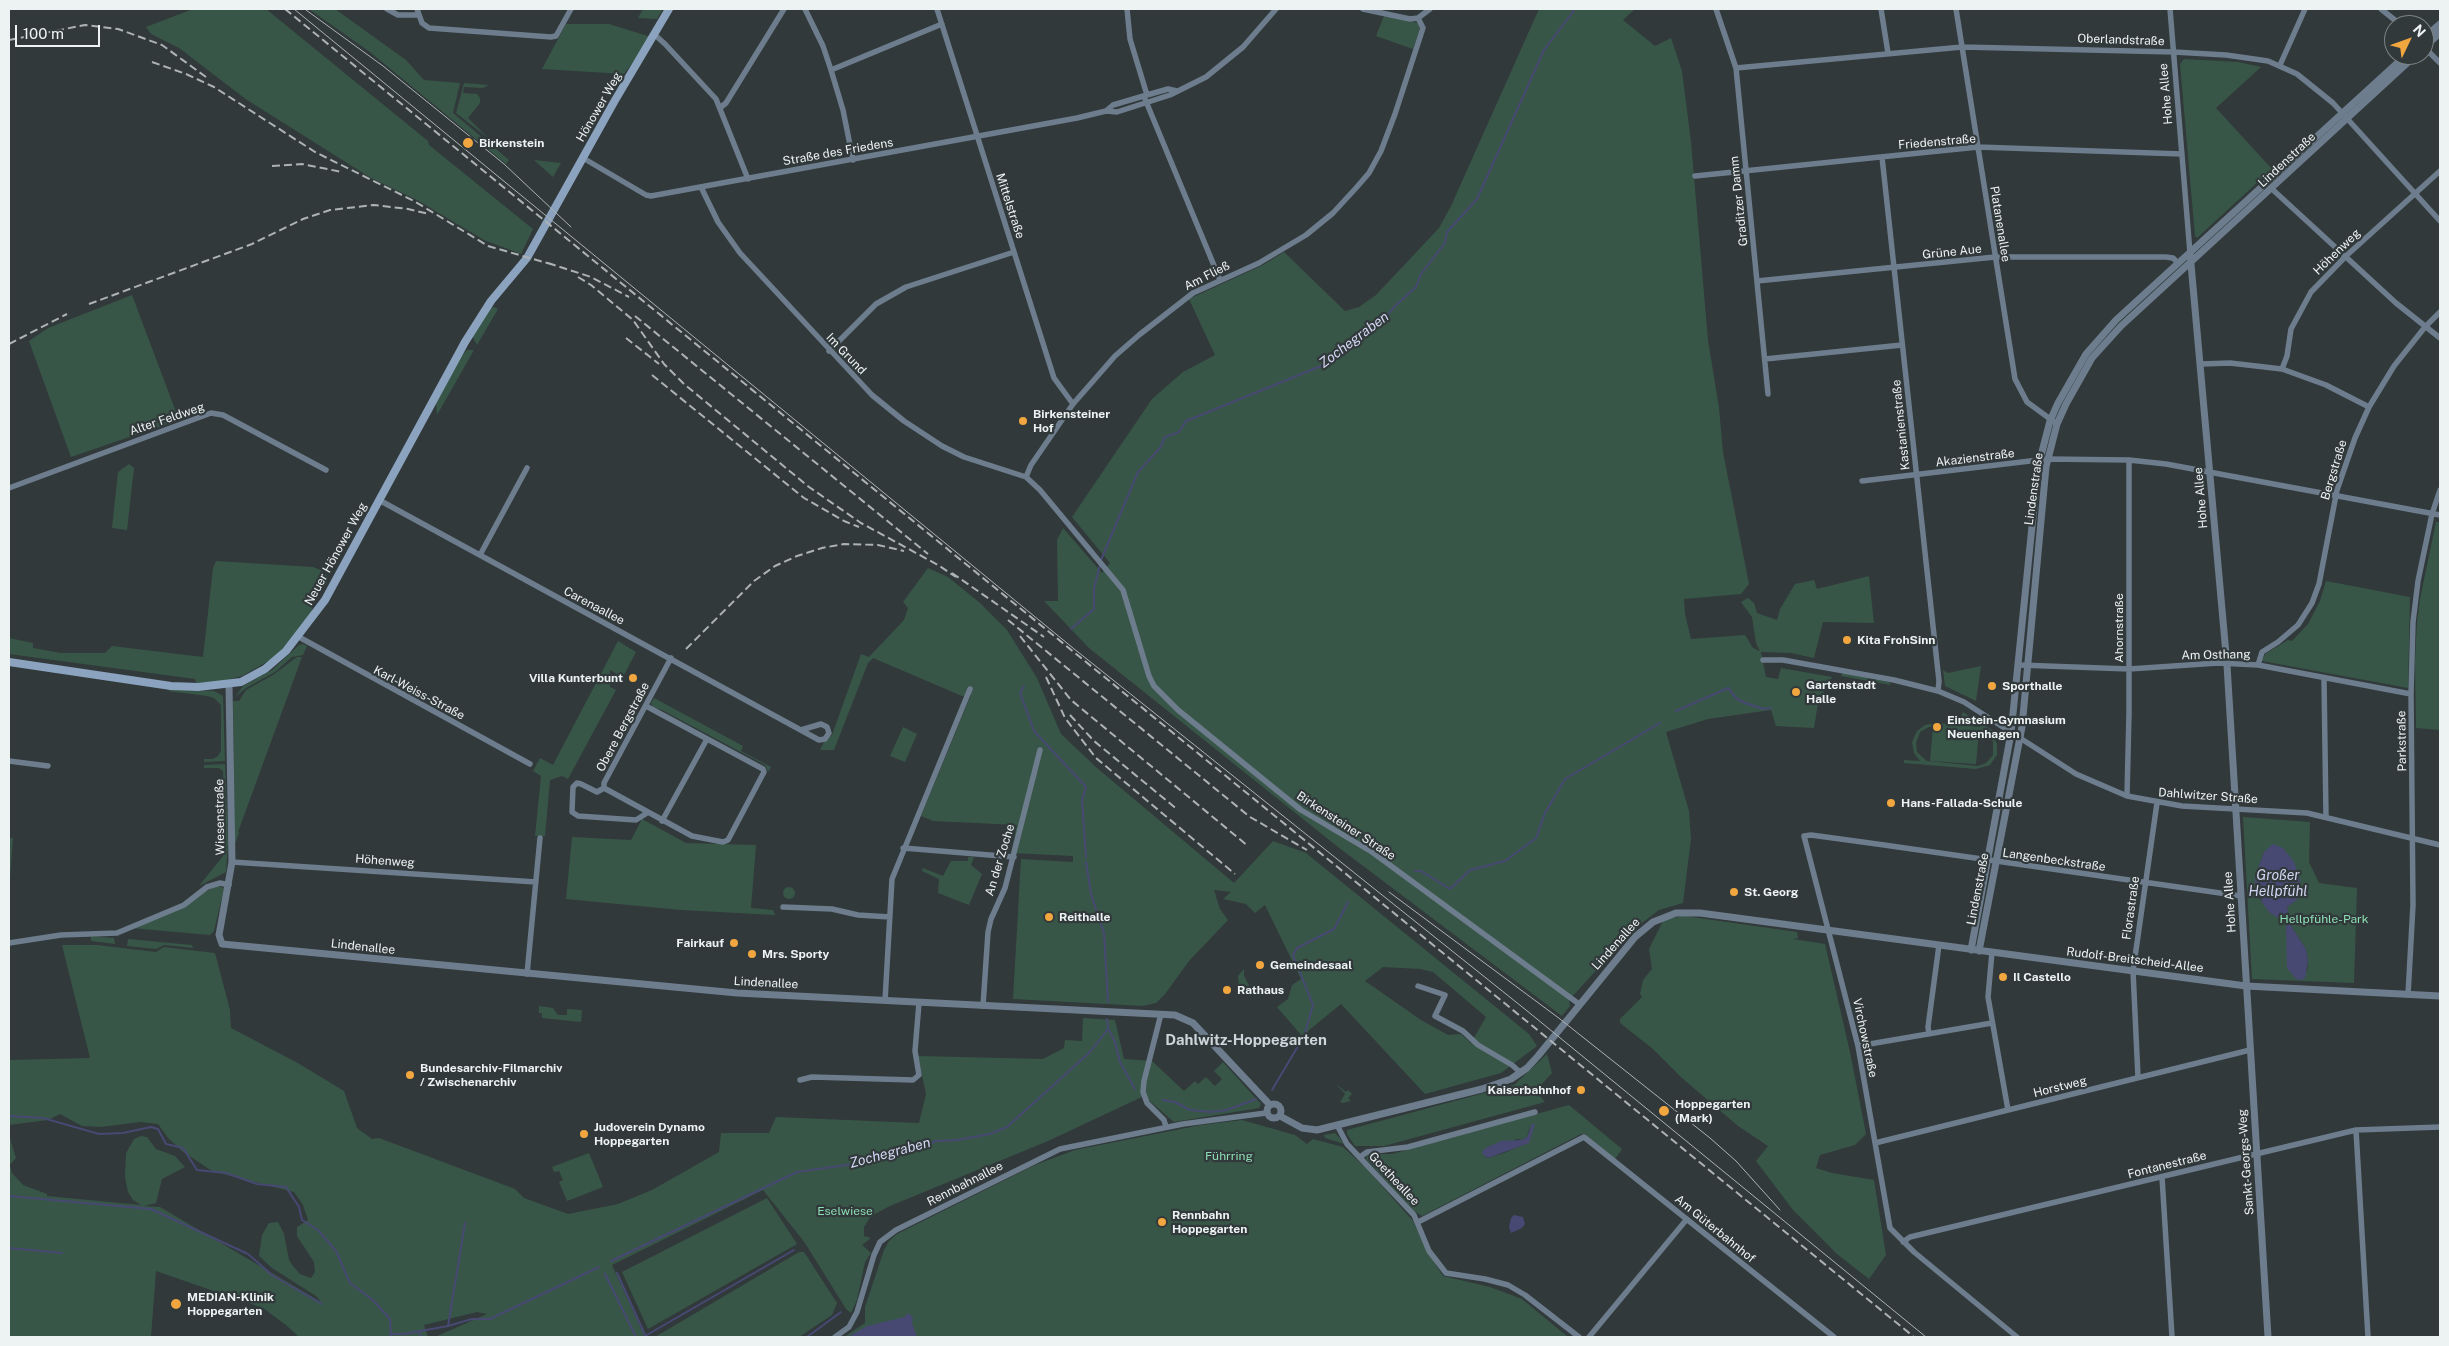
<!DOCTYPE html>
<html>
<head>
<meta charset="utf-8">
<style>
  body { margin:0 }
  #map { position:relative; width:2449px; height:1346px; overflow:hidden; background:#31393b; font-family:"Public Sans",sans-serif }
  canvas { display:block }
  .frame { position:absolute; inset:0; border:10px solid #edf2f3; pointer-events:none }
  .north { position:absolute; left:2384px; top:15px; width:50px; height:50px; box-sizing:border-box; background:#31393b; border:1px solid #7c8385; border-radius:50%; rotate:48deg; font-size:14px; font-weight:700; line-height:20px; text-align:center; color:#edf2f3 }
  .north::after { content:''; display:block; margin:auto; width:18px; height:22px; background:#f1a63f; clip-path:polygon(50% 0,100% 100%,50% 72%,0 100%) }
  .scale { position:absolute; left:15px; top:25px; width:85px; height:22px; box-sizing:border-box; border:2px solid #edf2f3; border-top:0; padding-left:6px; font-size:15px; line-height:18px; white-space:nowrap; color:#edf2f3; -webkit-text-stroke:4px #31393b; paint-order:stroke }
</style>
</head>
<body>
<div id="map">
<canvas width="2449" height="1346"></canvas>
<div class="frame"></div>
<div class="north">N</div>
<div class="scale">100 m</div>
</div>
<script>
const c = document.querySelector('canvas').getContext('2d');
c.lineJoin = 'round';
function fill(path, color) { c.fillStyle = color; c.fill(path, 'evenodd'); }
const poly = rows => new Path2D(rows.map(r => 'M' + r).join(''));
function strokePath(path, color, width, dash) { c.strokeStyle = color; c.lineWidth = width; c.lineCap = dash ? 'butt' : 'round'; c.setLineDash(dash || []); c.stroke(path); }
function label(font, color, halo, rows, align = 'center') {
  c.font = font + ' "Public Sans",sans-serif'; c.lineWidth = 4.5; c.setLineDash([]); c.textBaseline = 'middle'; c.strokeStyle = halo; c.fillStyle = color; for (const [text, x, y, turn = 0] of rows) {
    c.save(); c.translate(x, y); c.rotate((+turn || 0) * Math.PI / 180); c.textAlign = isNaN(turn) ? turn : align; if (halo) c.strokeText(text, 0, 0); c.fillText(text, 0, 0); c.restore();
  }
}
fill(poly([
  [193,9,266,9,428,141,429,145,533,229,521,254,484,240,417,200,371,178,247,100,179,48,151,34,146,27],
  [309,9,335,9,406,60,424,80,460,83,453,113,509,160,506,164,370,52],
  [643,9,663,9,657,19,638,18],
  [1539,9,1635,9,1623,20,1655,46,1671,38,1682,71,1691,142,1708,340,1719,408,1723,452,1749,584,1741,594,1684,599,1685,614,1691,639,1745,635,1753,648,1760,651,1756,643,1752,617,1741,602,1748,598,1754,603,1757,613,1777,620,1780,609,1795,584,1814,580,1817,589,1869,576,1874,623,1823,622,1814,658,1791,653,1761,652,1766,677,1778,679,1781,668,1832,677,1818,703,1814,728,1776,726,1771,710,1708,719,1666,732,1689,811,1691,839,1683,903,1659,910,1634,929,1569,1000,1570,1006,1562,1016,1338,847,1089,648,1044,601,1058,601,1057,540,1063,528,1102,573,1110,563,1072,517,1152,399,1183,372,1215,355,1189,299,1263,265,1284,252,1345,311,1359,307,1376,295,1439,228,1451,206],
  [1384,16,1418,23,1420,26,1419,32,1413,49,1376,36],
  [566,24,609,24,651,37,624,74,542,69],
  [2184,59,2238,62,2261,67,2216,108,2272,169,2197,238,2195,236,2180,64],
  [464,83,489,85,483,88,464,87,463,93,477,94,480,98,480,103,468,118,488,138,456,113],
  [534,160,561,163,553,177],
  [132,295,179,420,71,457,29,341,48,328],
  [494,307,498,309,477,345,472,336,490,308],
  [467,350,474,350,437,415,436,404,461,356],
  [129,464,134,468,127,530,112,528,118,472],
  [2436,522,2440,522,2440,730,2416,728,2415,661,2417,622,2420,599],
  [216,561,313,567,323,571,328,577,327,583,313,604,311,613,286,646,272,659,242,676,217,682,196,683,195,679,9,654,9,638,33,643,33,648,61,653,105,653,112,646,203,657,213,568],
  [928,568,948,577,980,603,1007,630,1037,678,1061,734,1097,768,1234,883,1273,841,1306,853,1529,1034,1537,1046,1501,1073,1425,1094,1341,1004,1308,1031,1307,1037,1302,1036,1277,1007,1288,999,1292,985,1301,979,1265,905,1255,913,1246,904,1223,899,1231,892,1214,890,1220,909,1228,920,1189,961,1165,994,1156,1003,1143,1006,1013,999,1021,859,1073,862,1073,856,1011,853,1017,825,933,821,921,816,971,695,962,696,873,658,868,663,834,750,820,750,824,742,832,735,861,654,869,657,904,620,908,608,903,602],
  [1383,967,1420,969,1433,972,1486,1017,1471,1043,1461,1034,1448,1035,1421,1020,1365,981],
  [2326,581,2410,597,2408,688,2262,661,2265,654,2288,640,2292,641,2308,624,2320,601],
  [618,641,636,652,623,677,610,670,610,687,616,690,568,779,562,776,550,780,545,836,535,836,541,776,533,771,540,758,553,765],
  [303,644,307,646,303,655,292,657,275,672,246,688,235,697,243,686,272,670,299,645],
  [297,657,302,657,238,832,239,833,235,844,233,701,239,701,246,690,273,675],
  [1981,666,1976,701,1945,686,1943,670,1948,673],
  [1843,673,1889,682,1891,685,1841,676],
  [171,690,214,691,223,696,225,761,204,762,204,759,213,759,218,756,221,751,221,705,214,698,208,696,167,691],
  [654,698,743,746,741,751,771,767,768,772,765,765,662,710,653,707,651,703],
  [1963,712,1997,733,1996,735,1992,734,1997,744,1997,755,1990,765,1976,769,1904,763,1904,760,1920,761,1914,753,1912,742,1917,731,1925,725,1935,723,1981,727,1961,716],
  [1929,727,1983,731,1993,741,1993,755,1986,763,1978,766,1927,761,1917,752,1916,743,1920,732],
  [903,727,917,734,905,762,890,756],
  [1933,727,1979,731,1976,764,1930,761],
  [225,764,228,841,226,872,199,886,223,856,225,846,223,771,219,768,204,768,204,765],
  [2243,817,2310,822,2309,862,2319,883,2357,888,2354,983,2252,979],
  [2283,848,2287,854,2295,901,2287,907,2290,922,2280,919,2259,898,2255,883,2255,877,2264,852],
  [2291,926,2306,949,2308,961,2307,971,2288,952,2286,928],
  [642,819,686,843,756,845,751,908,773,910,775,915,681,910,566,899,572,837,631,840],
  [9,838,13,838,9,891],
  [968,857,974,857,971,865,982,874,969,905,938,893,939,879,922,871,923,868,943,876,951,861,968,861],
  [218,886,224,888,214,931,210,935,131,928,186,907,204,892],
  '783 893a6 6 0 1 1 12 0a6 6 0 1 1-12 0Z',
  [1685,916,1797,932,1798,938,1793,939,1825,944,1850,1052,1866,1134,1855,1145,1820,1155,1816,1168,1832,1173,1874,1180,1886,1255,1869,1279,1837,1254,1793,1210,1756,1161,1768,1146,1738,1126,1682,1078,1653,1049,1620,1023,1620,1019,1642,997,1640,994,1643,980,1652,969,1649,949,1663,921,1670,918],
  [91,936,114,938,115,944,91,941],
  [128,939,192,945,193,948,164,945,156,949,127,946],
  [62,945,97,945,156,952,164,947,215,953,230,1010,231,1028,296,1062,344,1091,357,1128,372,1139,379,1138,515,1189,524,1198,568,1214,618,1204,652,1190,719,1152,721,1133,769,1133,776,1117,919,1123,926,1094,918,1056,1043,1059,1064,1048,1065,1040,1082,1041,1083,1018,1115,1020,1124,1059,1152,1061,1184,1091,1195,1081,1198,1084,1206,1077,1215,1086,1222,1079,1214,1071,1223,1062,1261,1104,1259,1108,1174,1122,1144,1096,1048,1141,890,1206,871,1216,864,1227,864,1236,871,1238,862,1245,871,1253,865,1262,857,1300,851,1313,846,1309,805,1243,763,1190,612,1265,645,1337,435,1337,487,1314,477,1312,424,1325,428,1337,299,1337,286,1325,263,1308,156,1271,151,1337,9,1337,9,1135,16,1158,10,1165,12,1173,23,1185,47,1194,47,1196,141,1205,133,1200,128,1192,125,1177,126,1153,134,1139,141,1136,147,1137,156,1149,175,1156,185,1167,162,1179,156,1203,144,1206,160,1207,321,1302,316,1296,272,1268,259,1256,262,1235,269,1223,278,1222,284,1234,289,1260,293,1266,300,1274,311,1278,315,1272,314,1262,297,1236,297,1227,308,1220,303,1205,294,1192,212,1171,182,1151,168,1138,158,1124,140,1122,101,1127,82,1126,60,1114,48,1120,9,1125,9,1060,90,1058],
  [1244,969,1244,976,1252,991,1250,997,1239,985,1238,976],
  [539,1006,553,1008,558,1015,567,1015,567,1009,582,1010,581,1022,542,1018,542,1013,539,1013],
  [1547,1054,1552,1073,1538,1088,1539,1095,1545,1102,1384,1146,1355,1146,1347,1134,1347,1130,1514,1085],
  [1336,1084,1346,1092,1348,1090,1352,1094,1348,1098,1351,1101,1343,1103,1340,1102,1345,1094],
  [1569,1105,1622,1149,1615,1159,1585,1134,1581,1134,1422,1216,1413,1210,1366,1159,1367,1155,1372,1152,1374,1154,1392,1154],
  [1530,1126,1529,1142,1504,1153,1488,1158,1484,1156,1517,1139,1522,1140,1527,1137],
  [1242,1120,1295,1135,1307,1144,1313,1139,1343,1147,1368,1170,1413,1221,1428,1253,1443,1276,1490,1287,1522,1299,1568,1337,844,1337,865,1323,865,1307,884,1250,889,1241,897,1234,1035,1165,1075,1150,1201,1125],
  [1335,1133,1339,1137,1344,1144,1325,1138,1324,1135],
  [589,1153,603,1187,567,1201,559,1182,563,1180,559,1171,554,1172,552,1167],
  [767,1198,797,1244,648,1329,622,1272],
  [799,1252,804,1252,837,1303,832,1315,799,1337,655,1337]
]), '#385647');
fill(poly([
  [2273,844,2283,848,2294,862,2300,879,2298,899,2287,907,2290,922,2287,923,2270,913,2263,904,2255,883,2255,877,2264,852],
  [2291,926,2306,949,2308,961,2305,978,2301,980,2296,979,2287,968,2286,927],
  [1532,1124,1535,1124,1529,1143,1488,1158,1482,1154,1484,1149,1501,1141,1522,1140,1527,1137],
  [1514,1215,1523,1217,1525,1224,1522,1228,1511,1233,1509,1227,1511,1218],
  [907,1313,913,1317,912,1323,917,1337,848,1337,867,1326,905,1317]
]), '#474973');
strokePath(poly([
  [1101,560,1138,472,1160,448,1165,437,1179,432,1186,421,1326,364,1383,321,1395,306,1416,287,1421,274,1445,243,1447,232,1477,199,1544,50,1575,9],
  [1071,629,1094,609,1094,588,1100,565],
  [1024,686,1020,693,1034,731,1086,787,1082,800,1086,857],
  [1676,711,1728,688,1737,699,1745,703,1764,709,1771,708],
  [1086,862,1091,894,1104,933,1108,1002],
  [1415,871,1421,871,1450,889,1470,870,1505,861,1536,838,1545,813,1565,779,1660,723],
  [1109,1030,1115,1042,1120,1062,1135,1089],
  [1272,1090,1304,1036,1313,1005,1293,955,1297,948,1334,929,1348,902],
  [1163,1100,1175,1102,1190,1110,1211,1112,1227,1110,1256,1099],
  [9,1116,43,1118,99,1134,123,1133,151,1127,158,1129,166,1144,183,1148,197,1170,226,1173,257,1184,286,1187,299,1207,302,1220,318,1230,336,1251,350,1283,373,1300,390,1319,391,1337],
  [9,1196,151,1209,248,1254,272,1275,322,1304],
  [9,1248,62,1253],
  [611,1261,797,1172,868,1162,928,1145,936,1141,957,1140,990,1134,1007,1127,1090,1052,1108,1029,1107,1019],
  [617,1273,646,1337],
  [605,1274,636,1337],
  [448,1326,465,1223],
  [418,1332,422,1337],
  [390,1334,404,1334,448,1326,472,1319,490,1319,599,1267],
  [645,1336,794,1250],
  [807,1337,841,1312]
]), '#474973', 2);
strokePath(poly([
  [2289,923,2289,926]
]), '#474973', 5.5);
strokePath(poly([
  [387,9,398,15,419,15],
  [417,9,422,23,429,28,551,37,556,36,571,9],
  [805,9,823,46,831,70,843,110,853,160],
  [937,9,1054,378,1073,404],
  [1127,9,1130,39,1147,95],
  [1363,9,1410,19,1418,18,1430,9],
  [1716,9,1736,68,1768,394],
  [1881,9,1888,53],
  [1956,9,2015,379,2027,402,2057,424],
  [2170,9,2190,253],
  [2381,9,2401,25],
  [655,35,665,44,716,99,748,179],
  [2424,47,2440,63],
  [2280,65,2305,9],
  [1736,68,1962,47,2174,52,2226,55,2268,61,2297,74,2333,103,2440,221],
  [831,70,942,24],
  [1145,99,1220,280],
  [721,107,726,103,784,9],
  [1106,111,1117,112,1170,95,1206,77,1243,47,1276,9],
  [1882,157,1939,681,1938,691],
  [583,158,646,195,651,196,1077,118,1106,111,1113,105,1147,95,1168,89,1177,91],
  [1695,176,1978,147,2182,154],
  [701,187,718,222,740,253,872,395,904,421,942,446,964,457,1026,477,1040,490,1123,590,1149,676,1154,686,1178,710,1301,810,1372,852,1579,1004],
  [2272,189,2396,303,2440,338],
  [1757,281,1995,257,2166,257,2173,258,2178,263],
  [829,351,876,304,906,287,1014,252],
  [1765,359,1902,345],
  [2201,364,2230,363,2282,369,2326,385,2369,407],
  [2282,369,2287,356,2291,329,2311,292,2346,256,2440,171],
  [1026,477,1031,465,1073,404,1115,356,1139,335,1193,293,1259,263,1306,235,1333,213,1356,188,1369,173,1381,151,1395,114,1423,28,1418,18],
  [1862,481,2047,459,2129,460,2166,464,2440,515],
  [9,488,211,413,223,415,326,470],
  [379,500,819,740,825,739,829,733,827,727,821,724,801,730],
  [480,555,527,468],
  [299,637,530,764],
  [1763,660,1783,660,1894,680,1938,691,1964,702,2076,774,2127,796,2182,806,2307,813,2440,845],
  [2019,665,2129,669,2218,663,2258,665,2411,694],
  [2258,665,2262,652,2278,642,2298,625,2312,603,2319,584,2337,490,2355,438,2369,407,2394,366,2425,327,2440,312],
  [2324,679,2326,817],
  [9,761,48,766],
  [604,788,692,836,723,842,728,840,764,772,763,769,646,706],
  [2127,796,2129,713,2129,460],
  [647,813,636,820,578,816,572,812,573,787,577,783,581,784,597,792,604,788,604,783,671,658],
  [662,821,707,739],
  [903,848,1014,857],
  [232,862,536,882],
  [783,907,832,909,858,915,890,917],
  [9,943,61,935,117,933,184,905,207,887,220,883,229,885],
  [1992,952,1988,997,2008,1110],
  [527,974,540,838],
  [1418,986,1445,995,1435,1016,1463,1031,1478,1045,1512,1065,1521,1073],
  [2408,995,2413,905,2411,694,2413,622,2418,581,2432,514,2440,490],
  [885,1001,892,879,970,689],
  [983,1006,988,932,991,919,1005,888,1040,750],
  [1161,1014,1144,1081,1143,1092,1147,1103,1164,1120,1166,1127],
  [1929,1034,1928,1027,1939,945],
  [1858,1046,1992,1023],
  [2138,1077,2133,971,2157,803],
  [800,1080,812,1077,913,1080,919,1075,915,1051,919,1003],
  [1337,1125,1347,1144,1414,1215,1429,1251,1446,1273,1485,1279,1508,1285,1525,1295,1579,1337],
  [2356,1130,2368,1337],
  [1875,1143,2250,1050],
  [1360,1157,1367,1152,1408,1147,1535,1112],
  [2162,1177,2172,1337],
  [1418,1222,1584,1137,1834,1337],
  [1903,1242,1910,1237,2356,1130,2440,1127],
  [835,1337,849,1327,857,1312,874,1255,880,1242,896,1230,1060,1149,1183,1124,1266,1113],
  [1589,1337,1687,1219],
  [2017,1337,1914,1252,1890,1228,1858,1046,1804,836,1811,835,1877,844,2241,896]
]), '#6d7d8d', 5.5);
strokePath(poly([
  [2424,38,2440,24],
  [2424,47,2440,33],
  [2190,253,2227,665,2268,1337],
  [229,685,232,862,219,935,222,944,737,993,1175,1015,1193,1023,1270,1105],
  [1971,950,2011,733,2038,467,2050,421,2058,403,2086,354,2116,320,2406,55],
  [1979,951,2022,727,2046,467,2057,424,2066,404,2092,358,2121,326,2416,55],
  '1267 1111a7 7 0 1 1 14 0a7 7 0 1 1-14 0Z',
  [1280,1116,1302,1128,1317,1130,1482,1089,1511,1079,1527,1068,1538,1056,1635,937,1653,922,1676,913,1700,913,2246,986,2440,996]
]), '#6d7d8d', 7);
strokePath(poly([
  [9,662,171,686,198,687,241,682,265,669,286,651,325,600,465,342,491,301,527,258,614,102,669,9]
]), '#8ba3be', 8);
strokePath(poly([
  [294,9,1073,648,1526,1010,1926,1337],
  [306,10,383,66,504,164,571,227],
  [1389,892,1560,1019,1710,1138,1736,1161,1780,1210]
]), '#adb3b4', 1);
strokePath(poly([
  [285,9,1914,1337],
  [9,40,85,25,118,29,162,45,206,77],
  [152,62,186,74,214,87,315,152,414,201,488,246,554,265],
  [272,166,302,164,342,172],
  [548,263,591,277,629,297],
  [578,277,591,285,633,320,664,364,684,384,809,487,861,523,938,565,956,577],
  [89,304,252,244,303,219,330,210,374,205,408,209,429,214],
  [635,316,928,554],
  [626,338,659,364],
  [9,344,67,314],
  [652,375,804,498,844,521,859,527],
  [952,573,1044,637],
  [1008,620,1250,817,1307,850],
  [1020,636,1071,700,1248,846],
  [686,649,754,581,775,566,797,556,822,548,844,544,878,545,904,551],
  [1046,677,1065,718,1096,758,1235,874],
  [1070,715,1094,741,1178,810]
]), '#adb3b4', 2, [8, 4]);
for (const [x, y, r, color] of [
  [468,143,6,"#f1a63f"],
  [1023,421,5,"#f1a63f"],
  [1847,640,5,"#f1a63f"],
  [633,678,5,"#f1a63f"],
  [1992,686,5,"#f1a63f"],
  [1796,692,5,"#f1a63f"],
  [1937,727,5,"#f1a63f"],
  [1891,803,5,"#f1a63f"],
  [1734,892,5,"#f1a63f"],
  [1049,917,5,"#f1a63f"],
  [734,943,5,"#f1a63f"],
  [752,954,5,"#f1a63f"],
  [1260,965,5,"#f1a63f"],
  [2003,977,5,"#f1a63f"],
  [1227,990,5,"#f1a63f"],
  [410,1075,5,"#f1a63f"],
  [1581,1090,5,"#f1a63f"],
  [1664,1111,6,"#f1a63f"],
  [584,1134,5,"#f1a63f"],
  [1162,1222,5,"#f1a63f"],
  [176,1304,6,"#f1a63f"]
]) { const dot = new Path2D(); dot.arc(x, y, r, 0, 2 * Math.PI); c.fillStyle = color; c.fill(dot); strokePath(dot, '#31393b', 2); }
label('12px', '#edf2f3', '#31393b', [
  ["Oberlandstraße",2121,40,2],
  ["Hohe Allee",2166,94,-95],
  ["Hönower Weg",599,107,-60],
  ["Friedenstraße",1937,142,-5],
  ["Straße des Friedens",838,152,-10],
  ["Lindenstraße",2287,160,-43],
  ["Graditzer Damm",1739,201,-96],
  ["Mittelstraße",1010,206,72],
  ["Platanenallee",2000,224,81],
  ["Grüne Aue",1952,252,-6],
  ["Höhenweg",2337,252,-44],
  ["Am Fließ",1207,276,-27],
  ["Im Grund",846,354,46],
  ["Alter Feldweg",167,419,-19],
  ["Kastanienstraße",1901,425,-96],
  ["Akazienstraße",1975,458,-7],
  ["Bergstraße",2334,470,-73],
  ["Lindenstraße",2034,489,-82],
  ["Hohe Allee",2201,498,-95],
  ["Neuer Hönower Weg",336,554,-61],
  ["Carenaallee",594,606,28],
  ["Ahornstraße",2119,628,-90],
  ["Am Osthang",2216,655,-1],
  ["Karl-Weiss-Straße",419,693,28],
  ["Obere Bergstraße",623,727,-62],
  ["Parkstraße",2402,741,-91],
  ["Dahlwitzer Straße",2208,796,4],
  ["Wiesenstraße",220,817,-91],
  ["Birkensteiner Straße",1346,826,33],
  ["An der Zoche",1000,860,-73],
  ["Langenbeckstraße",2054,860,8],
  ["Höhenweg",385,861,4],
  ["Lindenstraße",1978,889,-79],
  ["Hohe Allee",2230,902,-94],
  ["Florastraße",2131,908,-82],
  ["Lindenallee",1616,944,-48],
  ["Lindenallee",363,947,6],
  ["Rudolf-Breitscheid-Allee",2135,960,7],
  ["Lindenallee",766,983,3],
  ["Virchowstraße",1865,1038,78],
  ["Horstweg",2060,1087,-14],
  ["Sankt-Georgs-Weg",2246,1162,-94],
  ["Fontanestraße",2167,1165,-14],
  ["Goetheallee",1394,1179,47],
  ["Rennbahnallee",965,1184,-27],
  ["Am Güterbahnhof",1715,1229,39]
]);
label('bold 12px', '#edf2f3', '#31393b', [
  ["Birkenstein",479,143],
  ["Birkensteiner",1033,414],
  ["Hof",1033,428],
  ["Kita FrohSinn",1857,640],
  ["Villa Kunterbunt",623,678,"right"],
  ["Gartenstadt",1806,685],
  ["Halle",1806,699],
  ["Sporthalle",2002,686],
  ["Einstein-Gymnasium",1947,720],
  ["Neuenhagen",1947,734],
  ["Hans-Fallada-Schule",1901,803],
  ["St. Georg",1744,892],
  ["Reithalle",1059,917],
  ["Fairkauf",724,943,"right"],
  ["Mrs. Sporty",762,954],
  ["Gemeindesaal",1270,965],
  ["Il Castello",2013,977],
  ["Rathaus",1237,990],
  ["Bundesarchiv-Filmarchiv",420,1068],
  ["/ Zwischenarchiv",420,1082],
  ["Kaiserbahnhof",1571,1090,"right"],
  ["Hoppegarten",1675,1104],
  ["(Mark)",1675,1118],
  ["Judoverein Dynamo",594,1127],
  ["Hoppegarten",594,1141],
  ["Rennbahn",1172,1215],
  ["Hoppegarten",1172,1229],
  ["MEDIAN-Klinik",187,1297],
  ["Hoppegarten",187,1311]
], 'left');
label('12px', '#8ddeb4', '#31393b', [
  ["Hellpfühle-Park",2324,919],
  ["Führring",1229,1156],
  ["Eselwiese",845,1211]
]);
label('italic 14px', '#d3d6f2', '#31393b', [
  ["Zochegraben",1354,340,-37],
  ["Großer",2278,876],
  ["Hellpfühl",2278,892],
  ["Zochegraben",890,1153,-15]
]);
label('bold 15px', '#ccd5d9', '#31393b', [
  ["Dahlwitz-Hoppegarten",1246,1040]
]);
</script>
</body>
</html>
